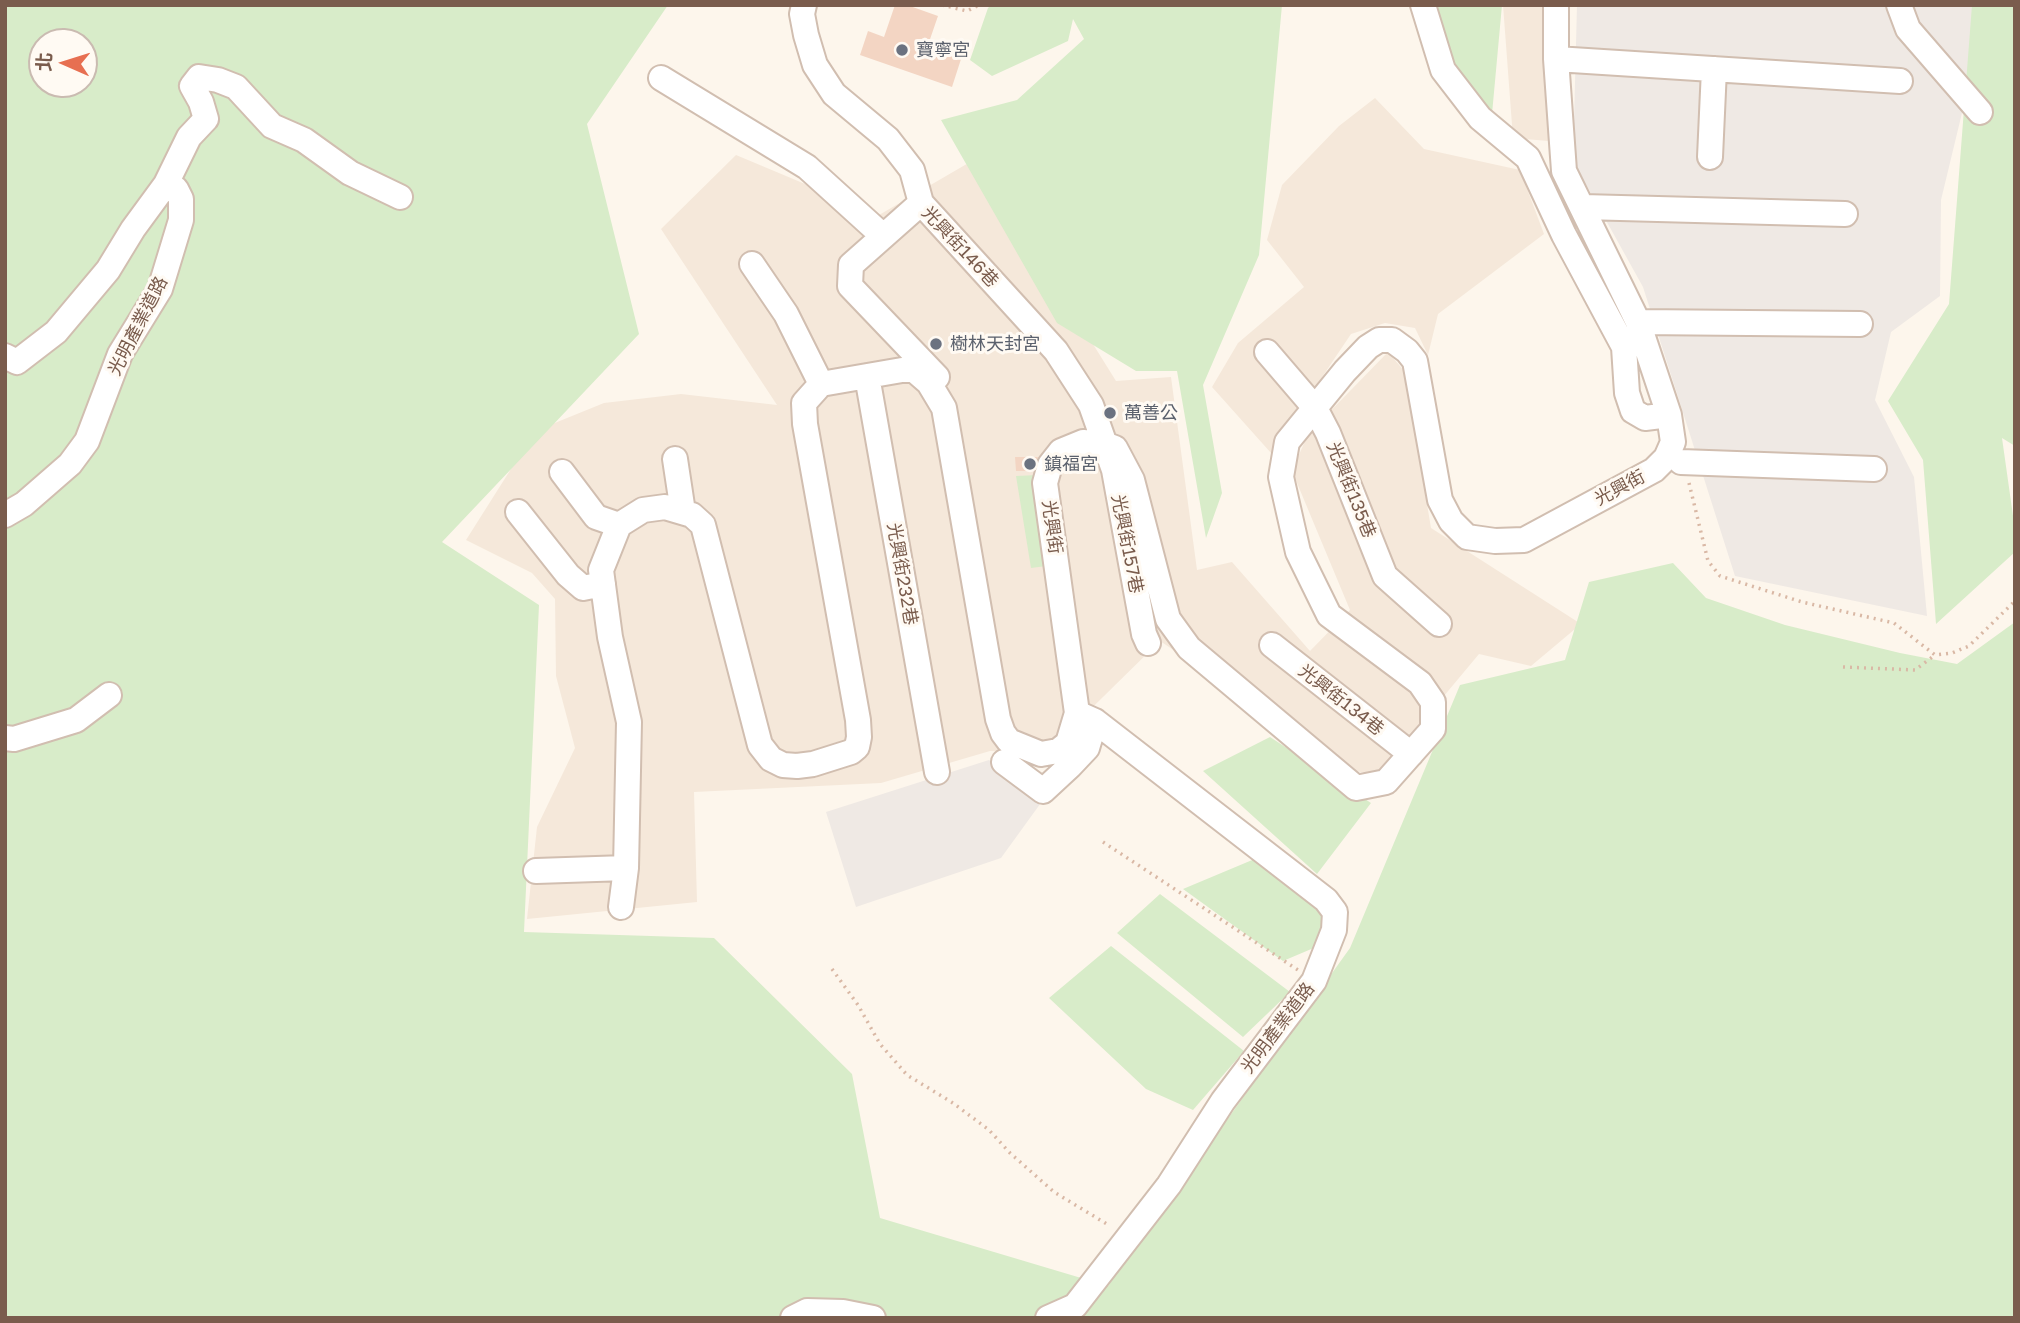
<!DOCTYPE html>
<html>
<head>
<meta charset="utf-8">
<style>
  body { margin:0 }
  #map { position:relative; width:2020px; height:1323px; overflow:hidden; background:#fdf6ec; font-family:"Golos Text","Noto Sans TC",sans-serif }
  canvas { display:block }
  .frame { position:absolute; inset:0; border:7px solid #7a5c4d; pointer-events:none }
  .north { position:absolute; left:28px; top:28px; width:70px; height:70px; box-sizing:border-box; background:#fffaf3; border:2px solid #cabbb1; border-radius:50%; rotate:273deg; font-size:19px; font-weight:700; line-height:28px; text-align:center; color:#7a5c4d }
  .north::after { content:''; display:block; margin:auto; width:24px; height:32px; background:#e76f51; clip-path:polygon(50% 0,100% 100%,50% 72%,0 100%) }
</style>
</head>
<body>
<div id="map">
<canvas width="2020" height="1323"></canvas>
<div class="frame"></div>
<div class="north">北</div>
</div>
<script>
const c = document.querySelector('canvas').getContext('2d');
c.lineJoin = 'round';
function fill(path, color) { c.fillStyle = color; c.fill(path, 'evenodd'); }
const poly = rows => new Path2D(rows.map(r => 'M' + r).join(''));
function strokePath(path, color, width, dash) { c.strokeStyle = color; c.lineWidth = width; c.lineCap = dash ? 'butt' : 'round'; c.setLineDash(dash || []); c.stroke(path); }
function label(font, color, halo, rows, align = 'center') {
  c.font = font + ' "Golos Text","Noto Sans TC",sans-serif'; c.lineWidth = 6; c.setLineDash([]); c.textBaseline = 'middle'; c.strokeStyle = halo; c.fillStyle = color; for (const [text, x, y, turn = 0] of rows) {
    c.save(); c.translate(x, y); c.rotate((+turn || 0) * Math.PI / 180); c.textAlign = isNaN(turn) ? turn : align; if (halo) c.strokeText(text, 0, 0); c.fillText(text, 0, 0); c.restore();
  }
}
fill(poly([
  [1503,5,1547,5,1549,141,1513,138],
  [1375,98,1424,149,1520,170,1544,234,1438,314,1428,355,1415,328,1385,323,1351,334,1271,453,1212,387,1238,343,1304,287,1267,240,1282,185,1339,126],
  [736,155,879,215,977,158,1116,381,1171,377,1197,570,1232,562,1310,651,1350,610,1292,471,1308,434,1388,352,1405,372,1431,528,1581,624,1531,666,1479,654,1378,775,1355,771,1160,641,1047,752,990,751,881,783,694,792,697,902,527,919,537,827,575,748,556,676,555,599,532,573,466,540,535,431,604,403,681,394,777,405,661,229]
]), '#f5e8da');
fill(poly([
  [1577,5,1988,5,1941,200,1940,296,1891,332,1875,400,1914,477,1927,616,1735,576,1643,287,1573,161],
  [989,760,1043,800,1001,858,856,907,826,812]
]), '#efe9e4');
fill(poly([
  [5,5,668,5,587,124,639,334,442,542,539,605,524,932,714,938,852,1074,880,1218,1108,1286,1350,948,1460,685,1565,660,1589,582,1673,563,1706,598,1785,625,1900,653,1957,664,2015,622,2015,1318,5,1318],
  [42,42,84,42,84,84,42,84],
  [991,5,1282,5,1259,255,1203,385,1222,493,1206,538,1177,371,1136,371,1057,323,941,120,1017,100,1084,39,1073,19,1068,41,992,76,970,60,988,8],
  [1425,5,1502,5,1492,114,1450,63],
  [1972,5,2015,5,2015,446,2002,438,2015,530,2015,552,1936,624,1923,460,1888,401,1949,304],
  [1038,475,1054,565,1031,568,1016,476],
  [1270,737,1371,803,1317,874,1203,771],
  [1257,858,1329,915,1316,947,1283,961,1183,889],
  [1160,894,1290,992,1243,1037,1117,933],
  [1111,946,1244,1051,1193,1110,1146,1089,1049,998]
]), '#d8ecc9');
fill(poly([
  [895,5,907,5,938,16,928,45,962,56,952,87,860,55,868,31,884,37],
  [1015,457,1038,457,1033,471,1016,471]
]), '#f3d5c3');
const minor = poly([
  [804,5,802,14,806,35,815,65,834,94,888,139,912,170,921,203],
  [1423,5,1443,70,1480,118,1528,158,1564,235,1624,347,1627,393,1633,411,1645,418,1669,415],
  [1899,5,1908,29,1980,112],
  [1556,59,1900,81],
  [661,78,807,167,883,236],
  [1710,157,1714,69],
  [166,184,189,137,206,119,201,102,192,86,199,77,218,80,236,87,272,126,304,140,350,173,400,197],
  [1583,207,1845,214],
  [752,264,786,314,821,384],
  [1638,322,1860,324],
  [1267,352,1315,408,1328,433,1385,576,1439,624],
  [5,356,17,362,56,332,108,270,133,229,166,184,176,189,181,199,181,220,160,289,120,354,87,441,70,464,24,504,5,515],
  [867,376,937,772],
  [937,377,850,286,851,265,921,203,1056,351,1091,405,1114,470,1144,634,1148,643],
  [675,459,683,512],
  [1681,462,1874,469],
  [562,472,596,517,619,525],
  [518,512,568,575,583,588,603,584],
  [1272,645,1411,754],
  [5,738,14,739,76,720,109,695],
  [1004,762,1043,791,1070,766,1087,748,1095,721],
  [536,871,626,868],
  [621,907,626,868,629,722,610,637,601,570,619,525,643,510,665,507,692,515,703,525,760,745,771,759,783,765,797,766,813,764,851,752,857,747,859,737,858,720,805,424,804,403,821,384,902,370,914,370,929,383,944,408,998,719,1003,733,1009,741,1041,754,1058,751,1068,743,1077,713,1045,483,1050,465,1061,451,1083,442,1107,445,1115,448,1132,480,1168,619,1189,648,1356,788,1386,782,1433,729,1433,702,1420,683,1329,615,1298,552,1281,477,1287,442,1345,371,1368,347,1379,340,1392,340,1407,351,1415,361,1440,500,1451,521,1467,537,1495,541,1524,540,1654,470,1666,458,1673,442,1669,415,1638,322,1564,171,1556,59,1556,5],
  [793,1318,807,1311,843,1312,873,1318],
  [1048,1318,1075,1306,1169,1185,1223,1101,1314,981,1334,930,1335,912,1326,900,1095,721,1077,713]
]);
strokePath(minor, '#d1beb0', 28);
strokePath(poly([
  [942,5,967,11,979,5],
  [1689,483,1708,561,1720,576,1802,602,1894,623,1935,655,1952,653,1969,646,2015,601],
  [1843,667,1915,670,1935,655],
  [1103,842,1298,970],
  [832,969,858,1005,880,1044,907,1075,953,1103,989,1130,1010,1153,1054,1192,1110,1226]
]), '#d9b8a5', 3.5, [2, 5]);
strokePath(minor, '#fff', 24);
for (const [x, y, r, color] of [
  [902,50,7,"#6b7280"],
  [936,344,7,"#6b7280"],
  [1110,413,7,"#6b7280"],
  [1030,464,7,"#6b7280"]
]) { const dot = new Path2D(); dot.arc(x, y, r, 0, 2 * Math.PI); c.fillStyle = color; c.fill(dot); strokePath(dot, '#fffaf3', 2.5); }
label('18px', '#5b616d', '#fffaf3', [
  ["寶寧宮",916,50],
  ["樹林天封宮",950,344],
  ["萬善公",1124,413],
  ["鎮福宮",1044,464]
], 'left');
label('18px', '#7a5c4d', '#fffaf3', [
  ["光興街146巷",960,247,47],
  ["光明產業道路",138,326,-63],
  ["光興街",1620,488,-28],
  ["光興街135巷",1351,490,68],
  ["光興街",1052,527,82],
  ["光興街157巷",1127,544,79],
  ["光興街232巷",902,574,80],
  ["光興街134巷",1341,700,38],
  ["光明產業道路",1278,1028,-53]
]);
</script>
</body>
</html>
